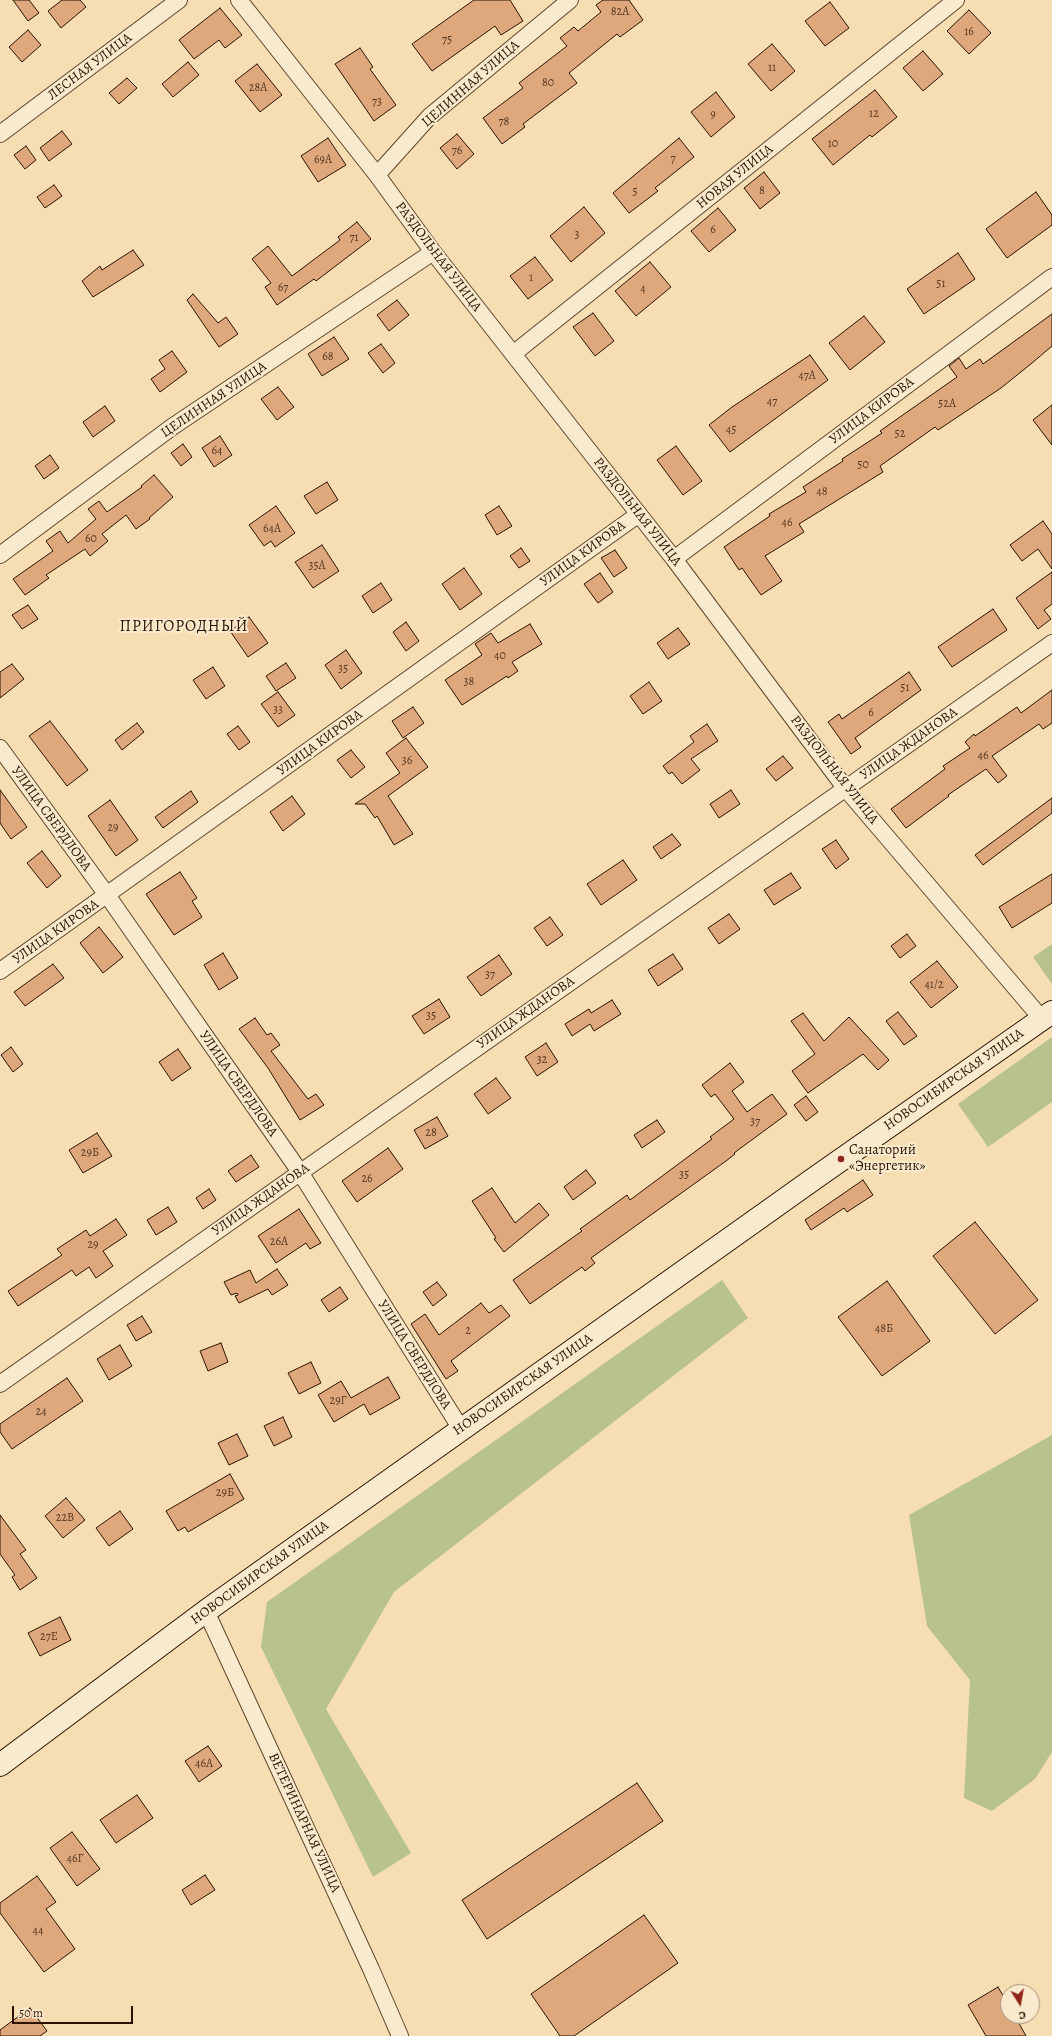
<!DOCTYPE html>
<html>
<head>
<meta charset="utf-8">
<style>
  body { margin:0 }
  #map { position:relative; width:1052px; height:2036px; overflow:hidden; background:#f7deb2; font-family:Alegreya,serif }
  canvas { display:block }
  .north { position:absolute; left:1000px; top:1984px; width:40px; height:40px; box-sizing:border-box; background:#faeacd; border:1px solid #a7947c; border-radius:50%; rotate:169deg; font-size:11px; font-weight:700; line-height:16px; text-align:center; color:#2a1302 }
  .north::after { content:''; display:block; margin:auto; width:14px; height:18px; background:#8f2418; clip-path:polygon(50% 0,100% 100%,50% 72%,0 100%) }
  .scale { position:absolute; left:12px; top:2006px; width:121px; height:18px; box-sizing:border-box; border:2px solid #2a1302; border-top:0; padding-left:5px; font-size:12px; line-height:14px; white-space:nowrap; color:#2a1302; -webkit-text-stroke:3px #faeacd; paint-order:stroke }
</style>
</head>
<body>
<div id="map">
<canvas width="1052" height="2036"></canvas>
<div class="north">С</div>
<div class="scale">50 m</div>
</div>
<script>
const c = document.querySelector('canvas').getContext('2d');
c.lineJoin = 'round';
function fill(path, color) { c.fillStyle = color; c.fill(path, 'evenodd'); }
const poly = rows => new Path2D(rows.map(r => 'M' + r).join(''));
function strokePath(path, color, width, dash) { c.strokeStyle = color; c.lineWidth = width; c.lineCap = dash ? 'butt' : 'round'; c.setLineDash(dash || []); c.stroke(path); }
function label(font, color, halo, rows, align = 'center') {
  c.font = font + ' Alegreya,serif'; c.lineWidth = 4; c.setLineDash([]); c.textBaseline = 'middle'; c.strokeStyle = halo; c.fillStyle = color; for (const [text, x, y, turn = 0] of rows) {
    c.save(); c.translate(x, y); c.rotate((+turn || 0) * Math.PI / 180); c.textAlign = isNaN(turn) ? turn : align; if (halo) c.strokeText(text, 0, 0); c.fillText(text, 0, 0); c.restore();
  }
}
fill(poly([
  [1052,944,1052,984,1033,957],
  [1052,1037,1052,1102,988,1147,958,1104],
  [722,1280,748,1318,394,1592,326,1709,411,1853,373,1877,261,1647,267,1602],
  [1052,1435,1052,1752,1035,1779,992,1811,964,1798,970,1680,927,1626,909,1515]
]), '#b8c28f');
const building = poly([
  [13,0,29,0,39,13,28,21,13,0],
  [62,0,80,0,86,7,61,28,48,11,62,0],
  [474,0,510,0,523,21,501,35,495,26,432,71,412,44,474,0],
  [603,0,629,0,643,20,620,37,617,34,569,73,577,83,523,124,525,127,502,144,483,118,523,88,519,83,567,46,560,38,574,27,578,31,601,12,596,5,603,0],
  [830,2,849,28,825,46,805,21,830,2],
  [220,8,242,35,225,48,219,40,194,59,179,40,220,8],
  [969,10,991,33,969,54,947,31,969,10],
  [28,30,41,45,22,62,9,47,28,30],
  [772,44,795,71,771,91,748,64,772,44],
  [360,48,373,67,370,69,396,105,374,121,335,64,360,48],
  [923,51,943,74,923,91,903,68,923,51],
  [188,62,199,75,173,97,162,84,188,62],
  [257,64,282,95,260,112,235,81,257,64],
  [127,78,137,88,119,104,109,93,127,78],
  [875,90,897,117,872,137,870,135,833,165,812,139,875,90],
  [716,92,735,117,711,137,691,112,716,92],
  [62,131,72,144,49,161,40,148,62,131],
  [457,134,474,154,457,169,440,148,457,134],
  [328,138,346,165,318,182,301,156,328,138],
  [679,138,694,157,655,188,658,191,629,213,613,193,679,138],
  [26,146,36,160,25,169,14,155,26,146],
  [764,172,780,193,760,209,744,188,764,172],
  [54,185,62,196,45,208,37,197,54,185],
  [1036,192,1052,215,1052,225,1007,258,986,229,1036,192],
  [584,207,605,233,571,262,550,236,584,207],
  [718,208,736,230,709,252,691,231,718,208],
  [357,222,371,239,316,281,314,279,277,305,265,287,271,283,252,259,268,246,292,276,340,240,338,237,357,222],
  [133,250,144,265,93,297,82,281,100,266,102,270,133,250],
  [958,253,975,279,924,314,907,289,958,253],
  [535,257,553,280,528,299,510,276,535,257],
  [650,262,671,287,636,316,615,291,650,262],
  [193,294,218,323,226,317,238,334,219,347,187,300,193,294],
  [397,300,409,315,389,331,377,315,397,300],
  [593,313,614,341,595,356,573,327,593,313],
  [1052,314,1052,346,1032,363,1001,388,938,430,935,427,880,466,883,472,799,524,804,532,765,556,782,581,761,595,742,568,739,570,724,547,770,516,769,514,806,492,803,487,843,461,842,459,882,433,880,431,957,377,949,366,959,358,966,369,980,359,983,364,1052,314],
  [864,316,885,342,850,370,829,343,864,316],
  [334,337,349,359,322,376,308,354,334,337],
  [381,344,395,363,383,373,368,353,381,344],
  [172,351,187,372,160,392,151,379,165,369,159,360,172,351],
  [810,355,828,380,730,452,709,425,732,407,810,355],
  [278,387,294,407,277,420,261,399,278,387],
  [1052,405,1052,445,1033,420,1052,405],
  [105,406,115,421,93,437,83,422,105,406],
  [220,436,232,455,214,467,202,448,220,436],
  [183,444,192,457,181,466,171,453,183,444],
  [676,446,702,481,683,495,657,460,676,446],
  [50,455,59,468,44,479,35,466,50,455],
  [154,475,173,497,149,518,150,519,136,529,126,515,102,534,108,541,90,556,85,549,46,575,49,578,25,595,13,579,53,551,46,541,60,531,68,543,96,519,88,509,99,501,107,512,142,487,141,486,154,475],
  [327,482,338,500,316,514,304,496,327,482],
  [276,506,295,533,275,547,271,541,264,546,249,525,276,506],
  [499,506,512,526,497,535,485,515,499,506],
  [1043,521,1052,534,1052,569,1038,549,1022,561,1010,545,1043,521],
  [322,545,339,571,313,588,295,562,322,545],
  [521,548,530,561,519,568,510,556,521,548],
  [615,550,627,568,614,577,601,558,615,550],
  [464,568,482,594,460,610,442,584,464,568],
  [1052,572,1052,604,1044,610,1051,619,1038,629,1016,598,1052,572],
  [600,573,613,592,598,603,584,584,600,573],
  [381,583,392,600,373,613,362,596,381,583],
  [28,605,38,619,22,629,12,615,28,605],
  [993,609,1007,630,952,667,938,647,993,609],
  [249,617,268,643,248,657,230,631,249,617],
  [406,622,419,641,406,651,393,632,406,622],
  [530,624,542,644,512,662,518,671,508,678,507,676,462,705,445,680,482,655,475,644,491,633,498,643,530,624],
  [678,628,690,644,668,659,657,643,678,628],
  [346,650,362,673,341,689,325,665,346,650],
  [286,663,296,678,276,691,266,676,286,663],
  [12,664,24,679,0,698,0,672,12,664],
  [213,667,225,686,206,699,193,680,213,667],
  [909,672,921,690,855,738,861,747,851,754,828,722,839,714,842,719,909,672],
  [649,682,662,701,643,714,630,696,649,682],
  [1052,690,1052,723,1043,729,1039,724,992,756,1007,776,998,783,986,769,948,795,949,796,906,828,891,809,945,769,943,766,970,748,965,742,974,734,975,736,1017,707,1021,713,1052,690],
  [278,692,295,715,278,727,261,704,278,692],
  [413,707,424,723,403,738,392,721,413,707],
  [50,721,88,770,67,786,29,736,50,721],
  [137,723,144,732,122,750,115,740,137,723],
  [707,724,718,741,691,759,700,770,682,784,672,772,669,774,663,766,694,742,690,736,707,724],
  [238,726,250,742,239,750,227,734,238,726],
  [406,738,428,767,388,796,413,834,394,845,377,816,375,818,365,804,355,804,400,773,386,753,406,738],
  [351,750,365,767,351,778,337,760,351,750],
  [783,756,793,768,776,781,766,769,783,756],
  [0,790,27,827,11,839,0,823,0,790],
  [731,790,740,804,719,818,710,804,731,790],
  [191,791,198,802,163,828,155,817,191,791],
  [292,796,305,814,283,831,270,812,292,796],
  [1052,798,1052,813,983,865,975,855,1052,798],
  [110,800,138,840,116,856,88,816,110,800],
  [672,834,681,845,661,859,653,847,672,834],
  [836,840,849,859,836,869,822,849,836,840],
  [42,851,61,876,47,888,27,863,42,851],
  [623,860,637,880,601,905,587,884,623,860],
  [180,872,197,898,192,901,202,917,174,935,146,894,180,872],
  [791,873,801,888,774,905,764,890,791,873],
  [1052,874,1052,903,1012,928,999,907,1052,874],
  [729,914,740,929,719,944,708,928,729,914],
  [550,917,563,935,547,946,534,928,550,917],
  [99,927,123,957,103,973,80,943,99,927],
  [907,934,916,946,900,958,891,946,907,934],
  [223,953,238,978,219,990,204,965,223,953],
  [673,954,683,969,658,986,648,970,673,954],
  [499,955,512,974,481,996,467,977,499,955],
  [937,961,958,987,931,1008,910,982,937,961],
  [53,964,64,978,25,1006,14,992,53,964],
  [439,999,450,1017,424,1034,412,1016,439,999],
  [612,1000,621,1014,594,1031,590,1024,572,1036,565,1024,589,1009,591,1013,612,1000],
  [898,1012,917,1036,904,1045,886,1021,898,1012],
  [803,1013,824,1041,849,1017,889,1060,878,1070,863,1054,808,1093,792,1071,815,1054,791,1021,803,1013],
  [255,1018,267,1035,271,1033,280,1045,271,1051,308,1099,316,1094,324,1105,300,1120,268,1068,239,1029,255,1018],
  [546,1043,558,1062,537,1076,525,1057,546,1043],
  [11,1047,23,1064,13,1072,1,1055,11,1047],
  [178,1049,191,1068,172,1081,159,1062,178,1049],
  [730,1063,744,1082,732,1091,747,1112,772,1094,787,1114,734,1153,735,1154,726,1161,591,1258,595,1263,585,1271,582,1267,530,1304,513,1280,582,1231,580,1229,627,1195,630,1200,712,1139,710,1137,734,1119,715,1094,711,1097,702,1085,730,1063],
  [496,1078,511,1098,488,1114,474,1094,496,1078],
  [806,1096,818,1112,806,1121,794,1105,806,1096],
  [437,1117,448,1136,425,1149,414,1130,437,1117],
  [657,1120,665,1132,642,1148,634,1135,657,1120],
  [97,1133,112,1156,83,1173,69,1150,97,1133],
  [388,1148,403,1169,357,1202,342,1181,388,1148],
  [251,1155,259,1167,236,1182,228,1171,251,1155],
  [586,1170,596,1183,573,1200,564,1187,586,1170],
  [863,1180,873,1195,847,1212,844,1208,811,1230,805,1220,863,1180],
  [492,1188,515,1223,539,1203,549,1215,504,1252,494,1239,496,1238,472,1201,492,1188],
  [209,1189,216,1200,203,1209,196,1198,209,1189],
  [168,1207,177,1222,156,1235,147,1220,168,1207],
  [299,1209,321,1243,310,1249,306,1243,276,1263,258,1236,299,1209],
  [116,1219,127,1235,103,1251,113,1266,96,1278,89,1267,76,1276,72,1270,18,1306,8,1291,62,1255,57,1249,86,1230,90,1236,116,1219],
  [975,1222,1038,1300,995,1334,933,1256,975,1222],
  [277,1269,288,1285,272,1295,268,1289,239,1303,235,1296,238,1295,237,1293,231,1295,224,1282,250,1270,256,1283,277,1269],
  [887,1281,930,1341,882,1376,838,1317,887,1281],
  [437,1282,447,1295,433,1306,423,1292,437,1282],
  [340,1287,348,1299,329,1312,321,1300,340,1287],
  [481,1303,489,1313,501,1305,510,1316,451,1361,458,1371,446,1379,411,1324,425,1314,439,1335,481,1303],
  [142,1316,152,1332,136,1341,127,1325,142,1316],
  [221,1343,228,1362,208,1371,200,1351,221,1343],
  [120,1345,132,1366,109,1380,97,1359,120,1345],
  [311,1362,321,1383,299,1394,288,1373,311,1362],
  [388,1377,400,1398,370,1415,364,1404,334,1422,318,1395,341,1381,351,1398,388,1377],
  [67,1378,83,1401,12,1449,0,1432,0,1424,67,1378],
  [283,1417,292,1437,274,1446,264,1426,283,1417],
  [237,1434,248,1456,229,1465,218,1443,237,1434],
  [230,1474,244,1499,188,1532,185,1527,178,1531,166,1511,230,1474],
  [66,1498,85,1520,63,1538,45,1516,66,1498],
  [120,1511,133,1529,109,1546,96,1528,120,1511],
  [0,1515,26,1550,20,1554,37,1578,20,1590,12,1577,15,1575,0,1554,0,1515],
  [60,1617,71,1640,40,1656,28,1633,60,1617],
  [208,1746,222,1766,199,1782,185,1761,208,1746],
  [637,1783,663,1821,487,1939,462,1900,637,1783],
  [137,1795,153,1818,116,1843,100,1820,137,1795],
  [72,1832,100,1869,77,1886,50,1848,72,1832],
  [205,1875,215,1890,191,1905,182,1890,205,1875],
  [37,1876,56,1902,46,1909,75,1949,44,1972,0,1913,0,1903,37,1876],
  [644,1915,678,1963,574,2036,560,2036,531,1994,644,1915],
  [998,1987,1008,2004,1008,2016,1015,2016,1026,2036,986,2036,968,2005,998,1987],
  [30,2008,47,2031,40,2036,0,2036,0,2030,30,2008]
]);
fill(building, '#dea77c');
strokePath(building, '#2a1302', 1);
const street = poly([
  [239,0,377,175,433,252,674,559,846,789,1042,1019],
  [0,134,179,0],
  [377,175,429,117,570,0],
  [513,354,956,0],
  [0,555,172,427,433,252],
  [674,559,1052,277],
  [0,748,107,895,300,1172,461,1429],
  [0,971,639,514],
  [0,1384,1052,643],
  [206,1611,371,1969,400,2036]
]);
const secondary = poly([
  [0,1765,206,1611,815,1178,1052,1012]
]);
strokePath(street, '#5d462e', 18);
strokePath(secondary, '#2a1302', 24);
strokePath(street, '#faeacd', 16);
strokePath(secondary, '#faeacd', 22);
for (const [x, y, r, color] of [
  [841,1159,4,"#8f2418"]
]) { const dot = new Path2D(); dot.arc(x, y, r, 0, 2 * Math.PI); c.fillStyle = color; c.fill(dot); strokePath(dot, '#faeacd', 1.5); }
label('12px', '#573820', null, [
  ["82А",620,12],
  ["16",969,32],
  ["75",447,40],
  ["11",772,68],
  ["80",548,83],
  ["28А",258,88],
  ["73",377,102],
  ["12",874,114],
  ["9",713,115],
  ["78",504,122],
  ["10",833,144],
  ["76",457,151],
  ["7",673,159],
  ["69А",323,160],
  ["8",762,191],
  ["5",635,192],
  ["6",713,230],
  ["3",577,235],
  ["71",354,238],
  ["1",531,278],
  ["51",941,284],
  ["67",283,288],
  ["4",643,289],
  ["68",328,357],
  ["47А",807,376],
  ["47",772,402],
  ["52А",947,404],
  ["45",731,430],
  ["52",900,434],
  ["64",217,451],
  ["50",863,465],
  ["48",822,492],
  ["46",787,523],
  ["64А",272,529],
  ["60",91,539],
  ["35А",317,566],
  ["40",500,656],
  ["35",343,669],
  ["38",469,682],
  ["51",905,688],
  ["33",278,710],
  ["6",871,713],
  ["46",983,756],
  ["36",407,761],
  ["29",113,828],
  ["37",490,975],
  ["41/2",934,985],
  ["35",431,1016],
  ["32",542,1060],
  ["37",755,1122],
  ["28",431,1133],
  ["29Б",90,1153],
  ["35",684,1175],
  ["26",367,1179],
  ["26А",279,1242],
  ["29",93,1245],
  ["48Б",884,1329],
  ["2",468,1331],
  ["29Г",338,1401],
  ["24",41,1412],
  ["29Б",225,1493],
  ["22В",65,1518],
  ["27Е",49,1637],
  ["46А",204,1764],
  ["46Г",75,1859],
  ["44",38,1931]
]);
label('14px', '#2a1302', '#faeacd', [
  ["ЛЕСНАЯ УЛИЦА",90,67,-37],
  ["ЦЕЛИННАЯ УЛИЦА",471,84,-41],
  ["НОВАЯ УЛИЦА",735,177,-39],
  ["РАЗДОЛЬНАЯ УЛИЦА",438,257,53],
  ["ЦЕЛИННАЯ УЛИЦА",214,400,-34],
  ["УЛИЦА КИРОВА",872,411,-37],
  ["РАЗДОЛЬНАЯ УЛИЦА",637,512,52],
  ["УЛИЦА КИРОВА",583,554,-36],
  ["УЛИЦА КИРОВА",320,743,-36],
  ["УЛИЦА ЖДАНОВА",909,744,-35],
  ["РАЗДОЛЬНАЯ УЛИЦА",834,770,52],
  ["УЛИЦА СВЕРДЛОВА",51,819,54],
  ["УЛИЦА КИРОВА",56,932,-35],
  ["УЛИЦА ЖДАНОВА",526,1013,-35],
  ["НОВОСИБИРСКАЯ УЛИЦА",954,1080,-35],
  ["УЛИЦА СВЕРДЛОВА",238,1084,55],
  ["УЛИЦА ЖДАНОВА",261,1200,-35],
  ["УЛИЦА СВЕРДЛОВА",414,1355,58],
  ["НОВОСИБИРСКАЯ УЛИЦА",523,1385,-35],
  ["НОВОСИБИРСКАЯ УЛИЦА",260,1573,-36],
  ["ВЕТЕРИНАРНАЯ УЛИЦА",304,1823,65]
]);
label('14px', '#2a1302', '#faeacd', [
  ["Санаторий",849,1151],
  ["«Энергетик»",849,1167]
], 'left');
c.letterSpacing = '1px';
label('16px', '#2a1302', '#faeacd', [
  ["ПРИГОРОДНЫЙ",184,627]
]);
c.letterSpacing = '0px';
</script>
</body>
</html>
